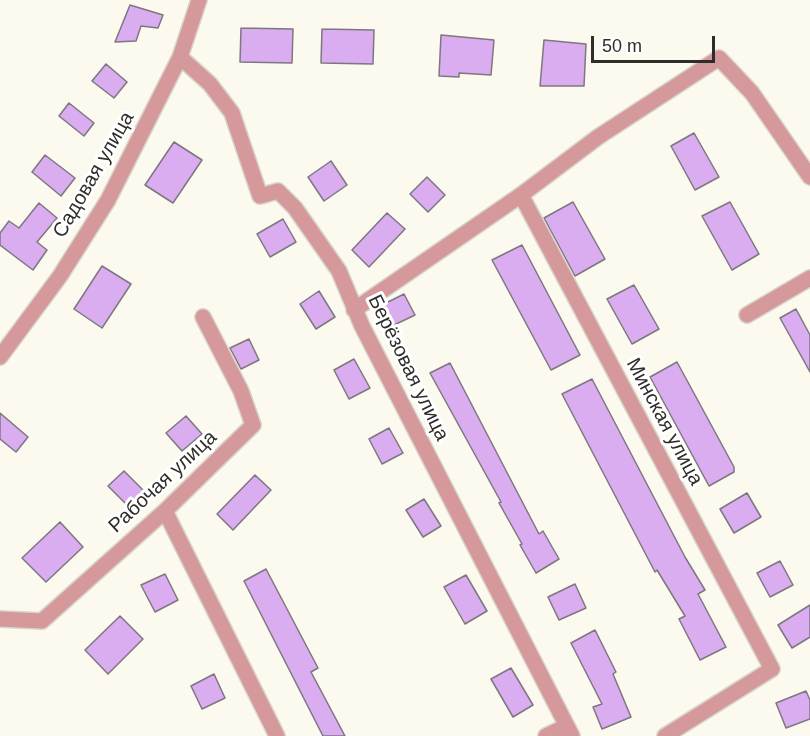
<!DOCTYPE html>
<html>
<head>
<meta charset="utf-8">
<style>
  body { margin:0 }
  #map { position:relative; width:810px; height:736px; overflow:hidden; background:#fcf9ee; font-family:Arial,sans-serif }
  canvas { display:block }
  .scale { position:absolute; left:591px; top:36px; width:124px; height:27px; box-sizing:border-box; border:3px solid #2e2d29; border-top:0; padding-left:8px; font-size:18px; line-height:21px; white-space:nowrap; color:#2e2d29; -webkit-text-stroke:4px #fff; paint-order:stroke }
</style>
</head>
<body>
<div id="map">
<canvas width="810" height="736"></canvas>
<div class="scale">50 m</div>
</div>
<script>
const c = document.querySelector('canvas').getContext('2d');
c.lineJoin = 'round';
function fill(path, color) { c.fillStyle = color; c.fill(path, 'evenodd'); }
const poly = rows => new Path2D(rows.map(r => 'M' + r).join(''));
function strokePath(path, color, width, dash) { c.strokeStyle = color; c.lineWidth = width; c.lineCap = dash ? 'butt' : 'round'; c.setLineDash(dash || []); c.stroke(path); }
function label(font, color, halo, rows, align = 'center') {
  c.font = font + ' Arial,sans-serif'; c.lineWidth = 6; c.setLineDash([]); c.textBaseline = 'middle'; c.strokeStyle = halo; c.fillStyle = color; for (const [text, x, y, turn = 0] of rows) {
    c.save(); c.translate(x, y); c.rotate((+turn || 0) * Math.PI / 180); c.textAlign = isNaN(turn) ? turn : align; if (halo) c.strokeText(text, 0, 0); c.fillText(text, 0, 0); c.restore();
  }
}
const building = poly([
  [130,5,163,15,158,28,141,26,136,41,115,42,130,5],
  [241,28,293,29,292,63,240,62,241,28],
  [322,29,374,30,373,64,321,63,322,29],
  [441,35,494,40,491,75,459,73,459,77,439,76,441,35],
  [544,40,586,44,584,86,540,86,544,40],
  [106,64,127,82,114,98,92,81,106,64],
  [69,103,94,123,84,136,59,116,69,103],
  [694,133,719,177,695,190,671,146,694,133],
  [174,142,202,160,173,203,145,185,174,142],
  [45,155,75,178,61,196,32,172,45,155],
  [331,161,347,185,324,201,308,177,331,161],
  [427,177,445,195,428,212,410,194,427,177],
  [573,202,605,259,575,276,544,218,573,202],
  [730,202,759,254,732,270,702,216,730,202],
  [39,203,57,218,37,242,47,250,33,270,0,245,0,233,9,221,19,228,39,203],
  [387,213,405,229,369,267,352,250,387,213],
  [283,219,296,242,270,257,257,234,283,219],
  [522,245,580,355,551,370,492,260,522,245],
  [102,266,131,284,102,328,74,309,102,266],
  [634,285,659,329,632,344,607,299,634,285],
  [319,291,335,317,316,329,300,304,319,291],
  [404,294,415,315,392,326,382,305,404,294],
  [796,309,810,335,810,372,780,318,796,309],
  [249,339,259,360,241,369,230,348,249,339],
  [354,359,370,388,349,399,334,370,354,359],
  [677,362,734,467,734,472,709,486,650,377,677,362],
  [450,363,539,534,543,531,559,559,536,573,520,545,522,544,499,503,501,502,430,373,450,363],
  [592,379,685,557,705,590,698,594,726,647,700,660,679,619,685,616,657,570,655,572,562,394,592,379],
  [0,413,28,437,16,452,0,439,0,413],
  [186,416,202,434,182,451,166,433,186,416],
  [389,428,403,453,382,464,369,439,389,428],
  [124,471,146,493,131,509,108,486,124,471],
  [255,475,271,490,233,530,217,514,255,475],
  [747,493,761,517,734,533,720,509,747,493],
  [424,499,441,526,423,537,406,510,424,499],
  [60,522,83,547,46,582,22,558,60,522],
  [780,561,793,585,770,597,757,573,780,561],
  [266,569,318,668,311,672,345,736,323,736,244,581,266,569],
  [165,574,178,600,155,612,141,585,165,574],
  [466,575,487,611,465,624,444,587,466,575],
  [575,584,586,608,559,620,548,597,575,584],
  [810,605,810,637,792,648,778,625,810,605],
  [120,616,143,639,108,674,85,650,120,616],
  [595,630,616,672,613,674,631,717,602,729,593,707,602,704,571,643,595,630],
  [511,668,533,705,513,717,491,679,511,668],
  [214,674,225,698,202,709,191,686,214,674],
  [806,691,810,700,810,719,786,728,776,703,806,691]
]);
fill(building, '#d9adf0');
strokePath(building, '#7d7780', 1.5);
const minor = poly([
  [180,57,210,84,232,113,260,196,278,191,295,208,339,271,362,326,572,736],
  [521,195,772,669,665,736],
  [354,310,521,195,598,137,719,58,752,93,810,177],
  [747,315,810,278],
  [0,357,60,276,108,200,180,57,199,0],
  [165,511,277,736],
  [0,619,42,621,165,511,253,425,241,391,203,317],
  [546,736,567,726]
]);
strokePath(minor, '#d7d4cb', 18);
strokePath(minor, '#d5989b', 15);
label('20px', '#2e2d29', '#fff', [
  ["Садовая улица",94,175,-60],
  ["Берёзовая улица",408,368,64],
  ["Минская улица",664,422,62],
  ["Рабочая улица",163,482,-43]
]);
</script>
</body>
</html>
